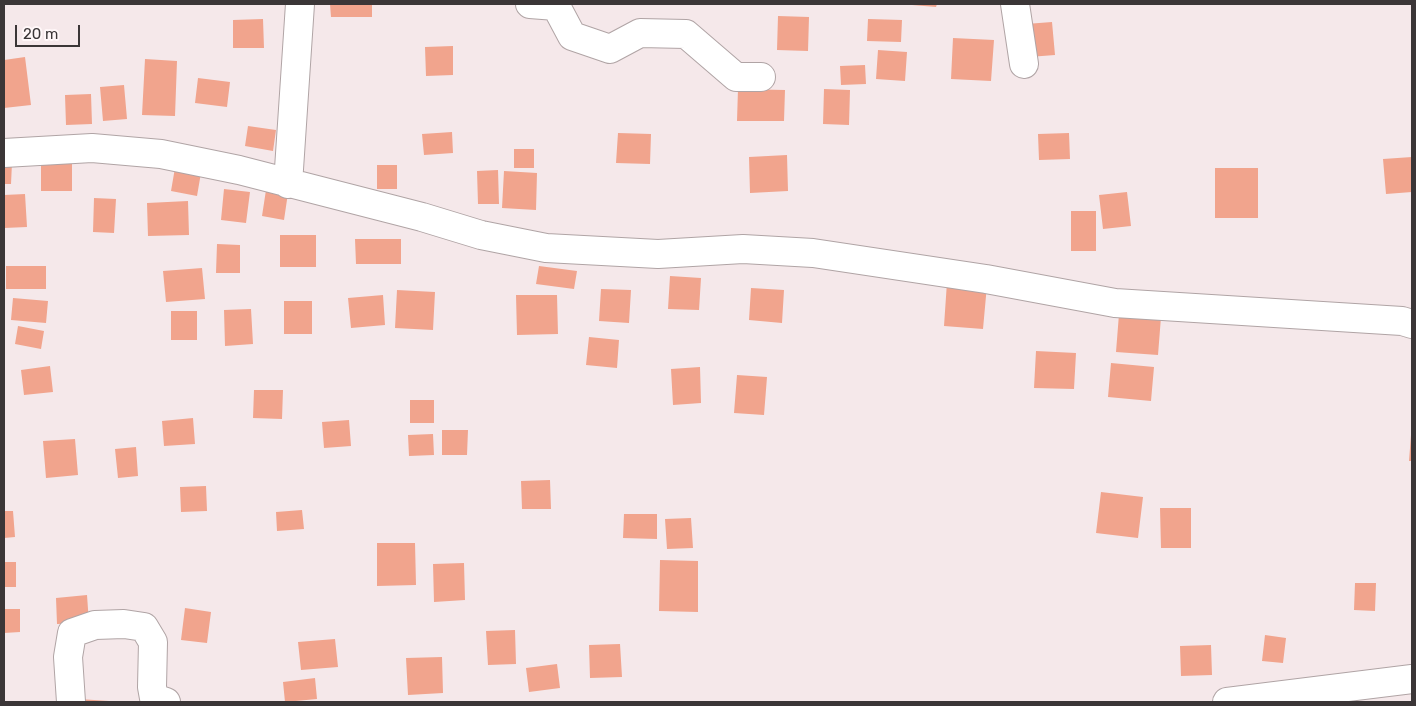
<!DOCTYPE html>
<html>
<head>
<meta charset="utf-8">
<style>
  body { margin:0 }
  #map { position:relative; width:1416px; height:706px; overflow:hidden; background:#f5e8ea; font-family:Rubik,sans-serif }
  canvas { display:block }
  .frame { position:absolute; inset:0; border:5px solid #3b3637; pointer-events:none }
  .scale { position:absolute; left:15px; top:25px; width:65px; height:22px; box-sizing:border-box; border:2px solid #3b3637; border-top:0; padding-left:6px; font-size:15px; line-height:18px; white-space:nowrap; color:#3b3637; -webkit-text-stroke:4px #fff7f8; paint-order:stroke }
</style>
</head>
<body>
<div id="map">
<canvas width="1416" height="706"></canvas>
<div class="frame"></div>
<div class="scale">20 m</div>
</div>
<script>
const c = document.querySelector('canvas').getContext('2d');
c.lineJoin = 'round';
function fill(path, color) { c.fillStyle = color; c.fill(path, 'evenodd'); }
const poly = rows => new Path2D(rows.map(r => 'M' + r).join(''));
function strokePath(path, color, width, dash) { c.strokeStyle = color; c.lineWidth = width; c.lineCap = dash ? 'butt' : 'round'; c.setLineDash(dash || []); c.stroke(path); }
fill(poly([
  [330,4,372,4,372,17,331,17],
  [912,4,937,4,936,7,912,5],
  [778,16,809,17,808,51,777,50],
  [263,19,264,48,233,48,233,20],
  [868,19,902,20,901,42,867,41],
  [1052,22,1055,55,1029,57,1026,24],
  [953,38,994,40,991,81,951,79],
  [453,46,453,75,426,76,425,47],
  [878,50,907,52,905,81,876,79],
  [25,57,31,105,4,108,4,60],
  [145,59,177,61,175,116,142,115],
  [865,65,866,84,841,85,840,66],
  [198,78,230,82,227,107,195,103],
  [124,85,127,119,103,121,100,87],
  [738,89,785,90,784,121,737,121],
  [824,89,850,90,849,125,823,124],
  [91,94,92,124,66,125,65,95],
  [248,126,276,130,273,151,245,146],
  [452,132,453,153,424,155,422,134],
  [618,133,651,134,650,164,616,163],
  [1069,133,1070,159,1039,160,1038,134],
  [514,149,534,149,534,168,514,168],
  [787,155,788,191,750,193,749,157],
  [1412,157,1412,192,1386,194,1383,159],
  [41,162,72,162,72,191,41,191],
  [176,162,202,167,197,196,171,191],
  [4,163,12,163,11,184,4,184],
  [377,165,397,165,397,189,377,189],
  [1215,168,1258,168,1258,218,1215,218],
  [498,170,499,204,478,204,477,171],
  [504,171,537,173,536,210,502,208],
  [224,189,250,192,246,223,221,220],
  [266,190,288,193,284,220,262,216],
  [1127,192,1131,226,1103,229,1099,195],
  [25,194,27,227,4,228,4,195],
  [94,198,116,199,114,233,93,232],
  [188,201,189,235,148,236,147,203],
  [1071,211,1096,211,1096,251,1071,251],
  [280,235,316,235,316,267,280,267],
  [355,239,401,239,401,264,356,264],
  [217,244,240,245,240,273,216,273],
  [6,266,46,266,46,289,6,289],
  [539,266,577,271,574,289,536,284],
  [202,268,205,299,166,302,163,271],
  [670,276,701,278,699,310,668,309],
  [947,282,987,285,983,329,944,326],
  [751,288,784,290,782,323,749,320],
  [601,289,631,290,629,323,599,321],
  [397,290,435,292,433,330,395,328],
  [383,295,385,325,351,328,348,298],
  [516,295,557,295,558,334,517,335],
  [13,298,48,301,46,323,11,320],
  [284,301,312,301,312,334,284,334],
  [251,309,253,344,225,346,224,310],
  [171,311,197,311,197,340,171,340],
  [1119,314,1161,317,1158,355,1116,352],
  [18,326,44,331,41,349,15,344],
  [589,337,619,340,617,368,586,365],
  [1036,351,1076,353,1074,389,1034,388],
  [1111,363,1154,367,1151,401,1108,397],
  [50,366,53,392,24,395,21,370],
  [700,367,701,403,673,405,671,369],
  [737,375,767,377,764,415,734,413],
  [254,390,283,390,282,419,253,418],
  [410,400,434,400,434,423,410,423],
  [193,418,195,444,164,446,162,421],
  [349,420,351,446,324,448,322,422],
  [442,430,468,430,467,455,442,455],
  [433,434,434,455,409,456,408,435],
  [1411,435,1412,435,1412,461,1409,461],
  [75,439,78,475,46,478,43,441],
  [136,447,138,476,118,478,115,449],
  [550,480,551,509,522,509,521,481],
  [206,486,207,511,181,512,180,487],
  [1101,492,1143,497,1138,538,1096,533],
  [1160,508,1191,508,1191,548,1161,548],
  [302,510,304,529,277,531,276,512],
  [4,511,13,511,15,537,4,538],
  [624,514,657,514,657,539,623,538],
  [691,518,693,548,667,549,665,519],
  [377,543,415,543,416,585,377,586],
  [660,560,698,561,698,612,659,611],
  [4,562,16,562,16,587,4,587],
  [464,563,465,600,434,602,433,564],
  [1355,583,1376,583,1375,611,1354,610],
  [87,595,89,623,57,624,56,598],
  [185,608,211,612,207,643,181,640],
  [4,609,20,609,20,632,4,633],
  [515,630,516,664,488,665,486,631],
  [1265,635,1286,638,1283,663,1262,661],
  [335,639,338,667,301,670,298,642],
  [620,644,622,677,590,678,589,645],
  [1211,645,1212,675,1181,676,1180,646],
  [442,657,443,693,408,695,406,658],
  [557,664,560,688,529,692,526,668],
  [315,678,317,699,285,702,283,682],
  [79,699,109,701,109,702,79,702]
]), '#f1a48d');
const minor = poly([
  [530,4,556,6,572,36,610,49,640,33,686,34,736,77,761,77],
  [1015,4,1024,64],
  [4,153,92,148,161,154,239,170,422,217,481,235,546,248,658,254,743,249,813,253,986,279,1115,303,1402,321,1412,324],
  [288,184,300,4],
  [71,702,68,657,72,633,95,625,124,624,144,627,153,642,152,687,154,698,166,702],
  [1227,702,1412,679]
]);
strokePath(minor, '#b0a4a5', 30);
strokePath(minor, '#fff', 28);
</script>
</body>
</html>
